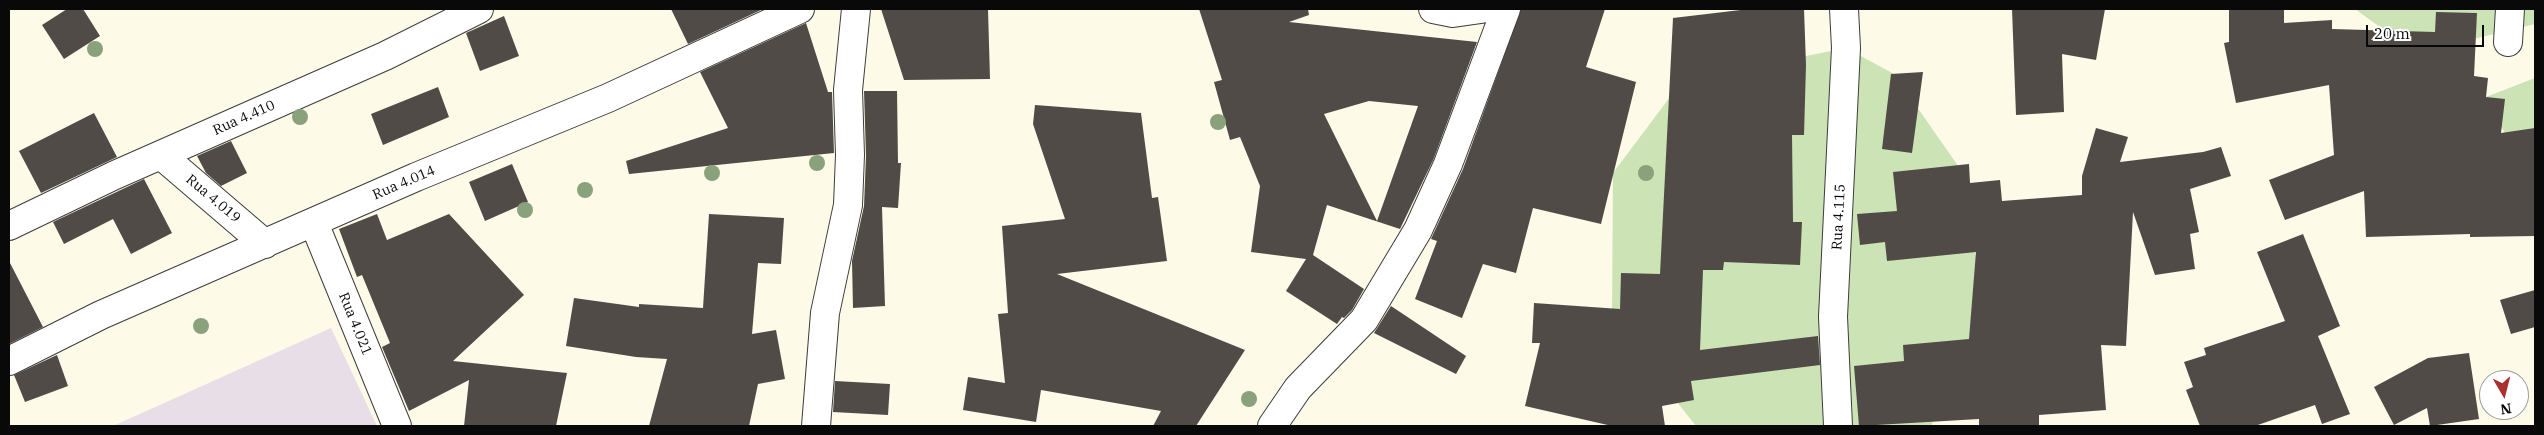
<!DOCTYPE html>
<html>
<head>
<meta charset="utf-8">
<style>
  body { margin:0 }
  #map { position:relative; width:2544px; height:435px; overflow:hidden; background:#fdfae8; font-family:"IBM Plex Serif",serif }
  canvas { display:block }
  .frame { position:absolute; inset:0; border:10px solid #090909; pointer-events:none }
  .north { position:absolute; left:2479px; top:370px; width:50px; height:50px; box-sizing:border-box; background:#fff; border:1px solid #9d9d9d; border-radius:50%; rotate:172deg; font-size:14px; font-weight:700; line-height:20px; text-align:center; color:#090909 }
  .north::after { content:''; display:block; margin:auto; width:18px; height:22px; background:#ac2f2f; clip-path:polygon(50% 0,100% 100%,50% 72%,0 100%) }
  .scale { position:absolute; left:2366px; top:25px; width:118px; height:22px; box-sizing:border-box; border:2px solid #090909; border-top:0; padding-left:6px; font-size:15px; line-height:18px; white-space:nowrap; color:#090909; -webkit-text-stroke:4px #fff; paint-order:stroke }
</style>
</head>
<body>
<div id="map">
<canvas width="2544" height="435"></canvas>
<div class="frame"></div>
<div class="north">N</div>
<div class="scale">20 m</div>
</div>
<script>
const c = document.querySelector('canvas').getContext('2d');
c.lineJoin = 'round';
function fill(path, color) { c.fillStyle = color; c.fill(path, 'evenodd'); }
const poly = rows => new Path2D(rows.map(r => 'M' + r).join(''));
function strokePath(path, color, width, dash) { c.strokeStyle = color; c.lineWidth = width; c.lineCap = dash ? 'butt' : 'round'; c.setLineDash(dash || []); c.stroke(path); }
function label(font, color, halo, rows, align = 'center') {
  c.font = font + ' "IBM Plex Serif",serif'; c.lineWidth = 5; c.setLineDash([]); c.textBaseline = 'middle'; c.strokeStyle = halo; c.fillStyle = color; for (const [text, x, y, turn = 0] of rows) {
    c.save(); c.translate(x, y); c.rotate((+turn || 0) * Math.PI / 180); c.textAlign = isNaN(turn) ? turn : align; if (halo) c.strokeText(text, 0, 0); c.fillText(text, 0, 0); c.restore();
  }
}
fill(poly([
  [331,328,377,426,113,426]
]), '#e8dee8');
fill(poly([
  [2355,9,2535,9,2535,24,2449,45,2402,43],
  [1846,48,1894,74,1970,183,1976,259,1971,341,1931,426,1696,426,1612,320,1613,173,1682,81],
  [2535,78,2535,191,2486,97]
]), '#cbe3b5');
fill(poly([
  [67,9,83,9,100,36,64,59,42,25],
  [671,9,763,9,688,44],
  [881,9,988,9,990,79,904,80],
  [1199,9,1308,9,1309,15,1289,22,1477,42,1434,158,1400,229,1327,205,1313,255,1364,289,1352,310,1344,318,1342,317,1337,324,1286,291,1306,259,1251,252,1260,186,1240,137,1230,140,1214,82,1222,80],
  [1369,101,1418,106,1377,221,1324,114],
  [1521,9,1605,9,1586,67,1636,82,1601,224,1533,208,1516,273,1483,264,1462,318,1415,299,1437,241,1431,239,1463,169],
  [1749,9,1804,9,1806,65,1804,135,1792,135,1793,222,1802,222,1800,265,1724,262,1723,270,1703,270,1700,350,1818,336,1820,365,1691,381,1694,400,1662,406,1665,426,1612,426,1525,406,1540,343,1532,343,1534,303,1620,309,1621,273,1660,274,1673,18],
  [2012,9,2105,9,2096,60,2062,54,2064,112,2016,115],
  [2229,9,2284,9,2284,23,2332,20,2332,29,2435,32,2436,12,2477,13,2474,76,2488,78,2486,97,2505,99,2501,133,2535,128,2535,236,2470,237,2470,234,2366,237,2364,191,2285,220,2269,180,2334,155,2329,85,2236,103,2224,43,2229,42],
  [504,16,519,56,480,71,466,33],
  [806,23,828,92,832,92,834,153,629,174,626,161,728,128,700,72],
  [1923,72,1912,153,1882,149,1891,74],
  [438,87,449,117,383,145,371,114],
  [864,91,897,91,898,163,901,163,898,208,882,207,885,306,853,308,852,261,864,206,866,156],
  [1035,105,1141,113,1152,198,1158,197,1167,261,1057,274,1245,350,1196,426,1153,426,1161,411,1041,390,1036,422,963,410,968,377,1005,383,998,314,1008,313,1002,226,1065,219,1033,124],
  [94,113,117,157,41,193,19,151],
  [2096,128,2128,137,2120,162,2203,152,2221,147,2231,176,2190,189,2199,232,2190,234,2195,269,2155,275,2133,212,2126,346,2101,345,2106,410,2039,415,2039,426,1979,426,1979,419,1859,426,1854,366,1904,361,1903,345,1969,339,1976,252,1887,261,1885,242,1860,245,1857,214,1897,211,1893,172,1969,164,1970,183,2000,180,2002,201,2082,195,2082,176],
  [231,141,247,173,221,186,206,173,197,156],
  [512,164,528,202,485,221,469,182],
  [144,179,172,233,131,254,113,219,64,244,53,222],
  [377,214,387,240,449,214,524,295,453,361,567,373,556,426,464,426,469,380,409,411,382,347,390,343,362,275,357,277,339,229],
  [709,214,784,218,781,264,758,263,752,334,776,330,785,379,758,384,749,426,649,426,667,359,636,357,566,346,574,298,639,307,639,304,703,308],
  [2303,234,2340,326,2318,336,2350,414,2322,424,2315,405,2255,426,2200,426,2186,390,2193,387,2184,362,2206,355,2204,348,2285,321,2257,252],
  [9,261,43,327,9,344],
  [2535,290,2535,327,2511,334,2500,300],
  [1391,306,1466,356,1456,374,1374,333],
  [2469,353,2479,419,2430,426,2427,408,2394,425,2374,387,2428,358],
  [57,355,68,386,25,402,14,375],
  [835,381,890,384,888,415,833,412]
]), '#514b47');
const minor = poly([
  [1433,9,1453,13,1481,9],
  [2508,42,2510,9],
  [161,155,265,244],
  [314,223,397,426],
  [9,226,115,175,385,56,479,9],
  [9,361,101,315,416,177,608,98,800,9],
  [816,426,825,313,848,205,850,155,848,90,856,9],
  [1272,426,1298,388,1364,320,1418,230,1448,164,1506,9],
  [1838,426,1833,317,1846,48,1844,9]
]);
strokePath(minor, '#3c3c3c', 30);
strokePath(minor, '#fff', 28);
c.fillStyle = '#89a27b';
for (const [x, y] of [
  [95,49],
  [300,117],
  [1218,122],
  [817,163],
  [712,173],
  [1646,173],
  [585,190],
  [525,210],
  [201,326],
  [1249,399]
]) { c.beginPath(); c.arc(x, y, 8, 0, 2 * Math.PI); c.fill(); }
label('14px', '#090909', '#fff', [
  ["Rua 4.410",244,118,-24],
  ["Rua 4.014",404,183,-23],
  ["Rua 4.019",213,199,40],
  ["Rua 4.115",1839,217,-87],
  ["Rua 4.021",355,324,68]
]);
</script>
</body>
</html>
